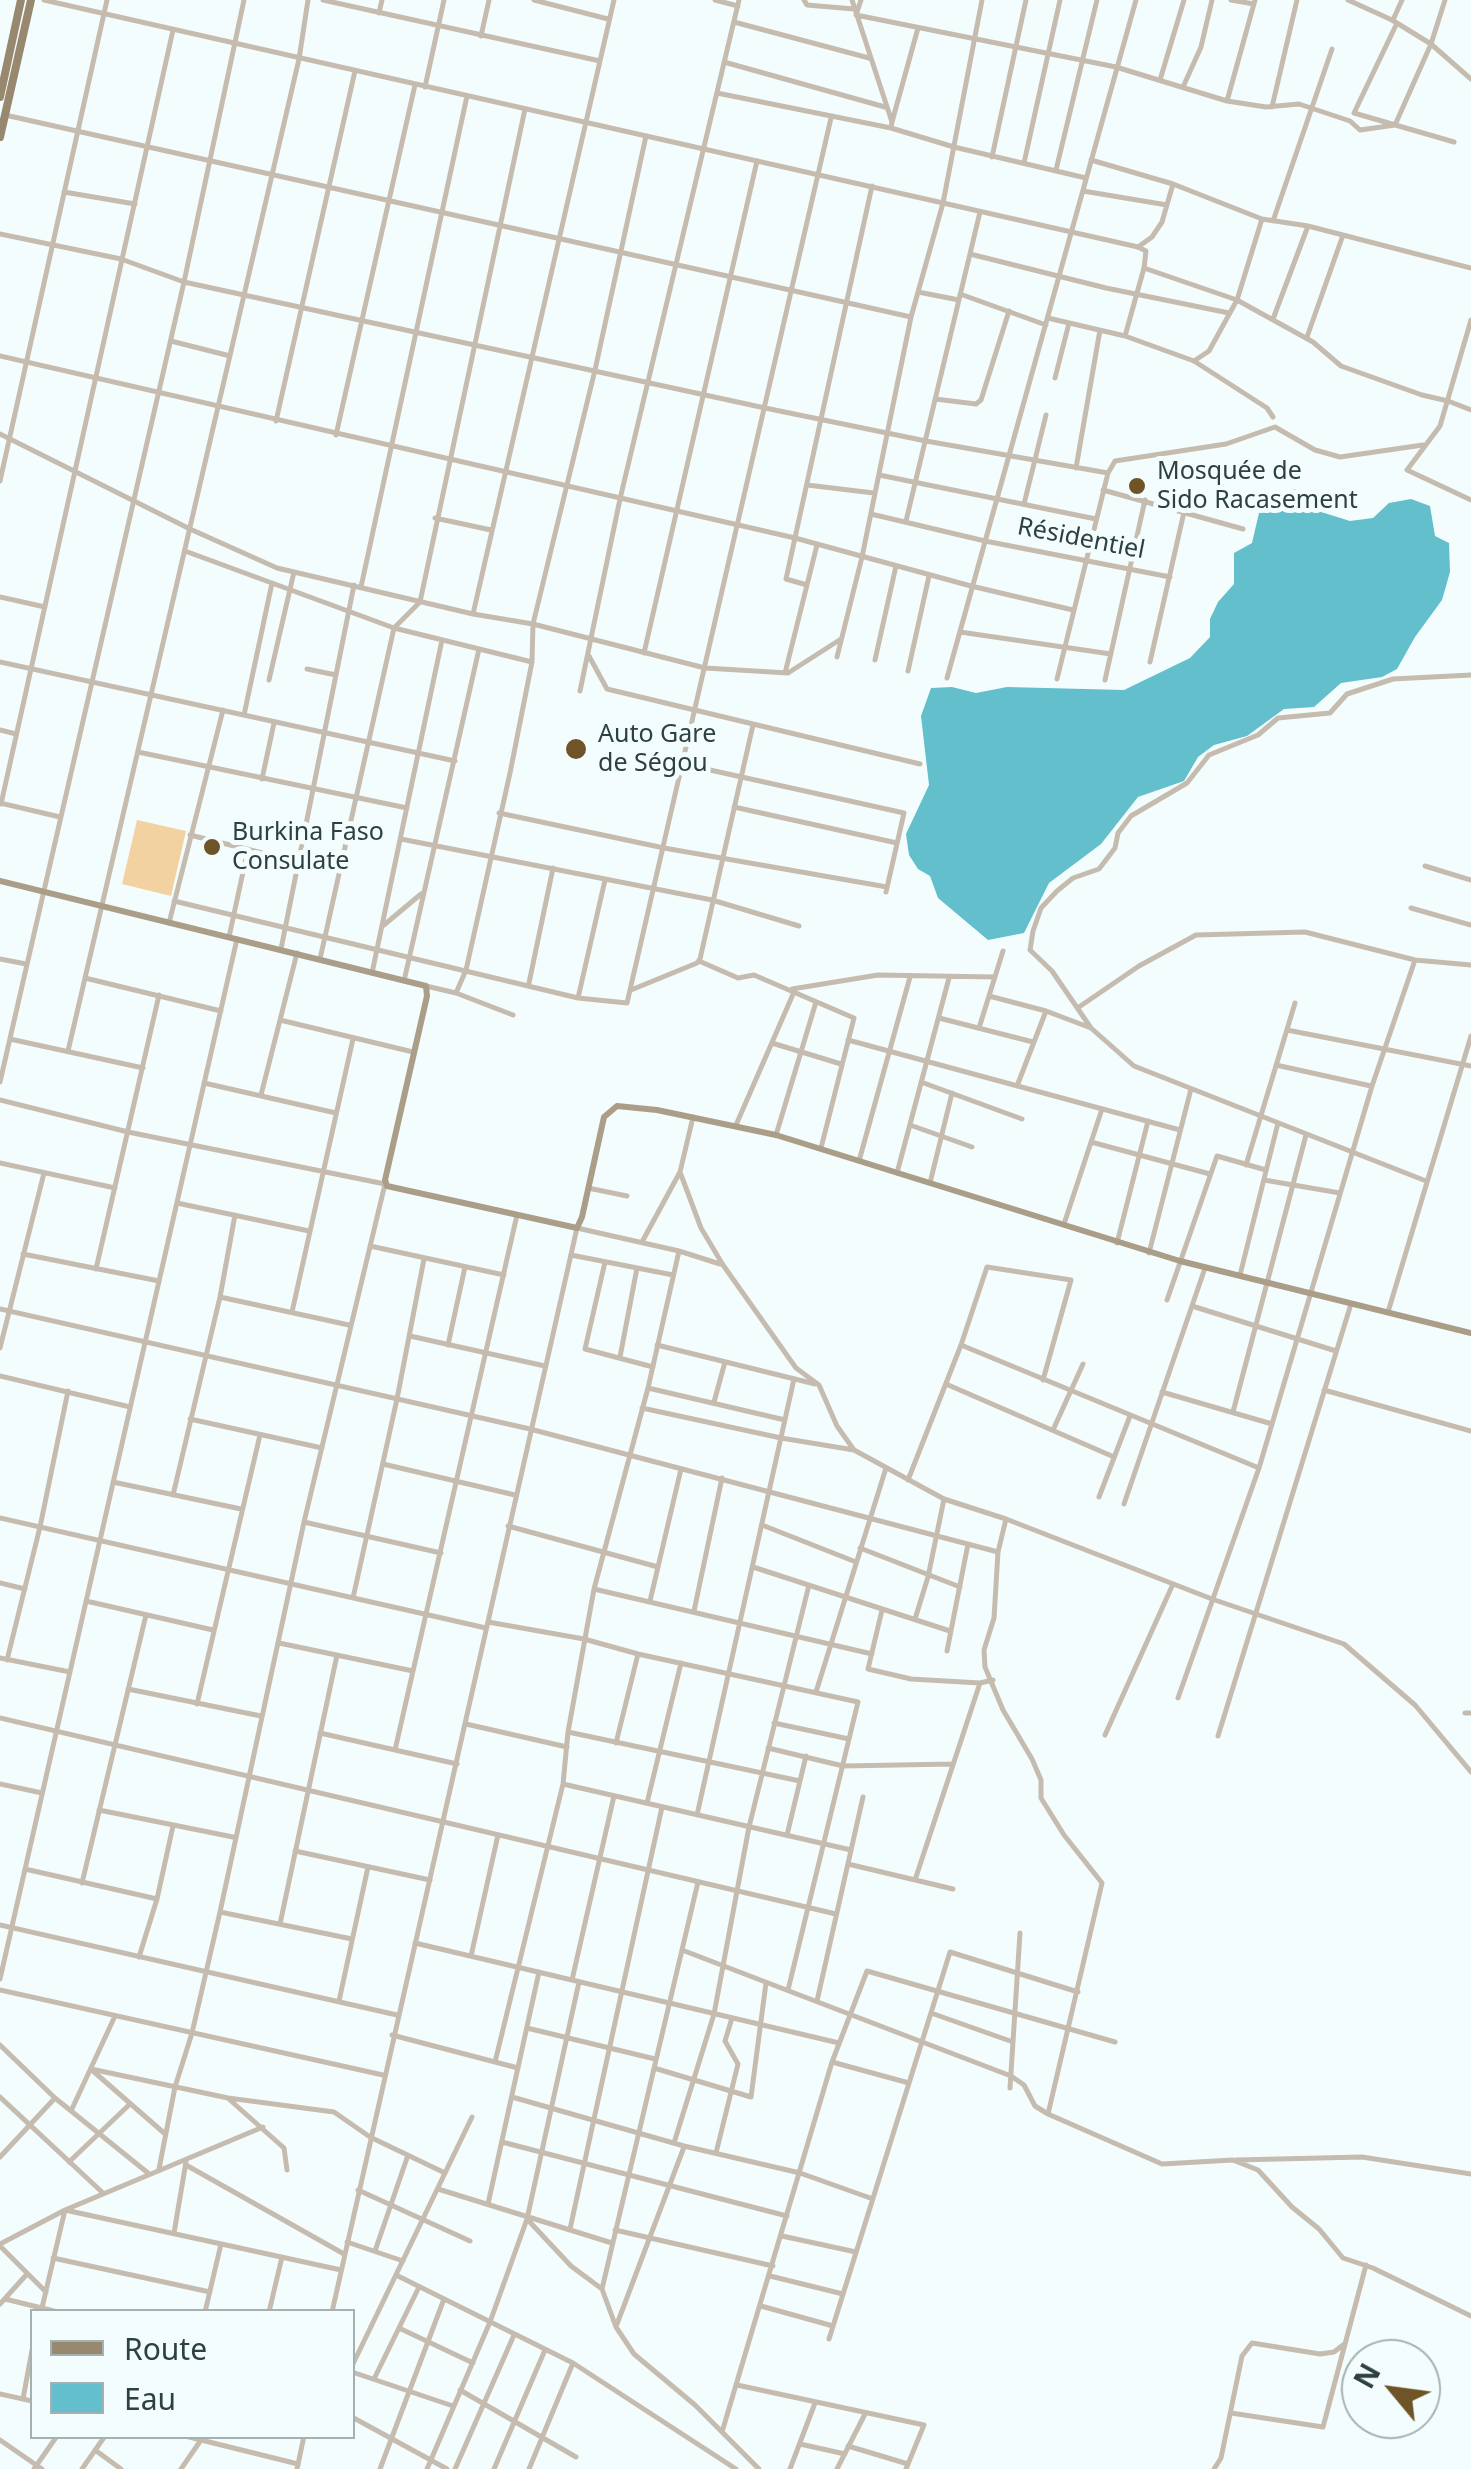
<!DOCTYPE html>
<html>
<head>
<meta charset="utf-8">
<style>
  body { margin:0 }
  #map { position:relative; width:1471px; height:2469px; overflow:hidden; background:#f4fdfe; font-family:"Noto Sans",sans-serif }
  canvas { display:block }
  .legend { position:absolute; left:30px; top:2309px; width:325px; height:130px; box-sizing:border-box; background:#f4fdfe; border:2px solid #a4b1b3; margin:0; padding:12px 18px; list-style:none; font-size:30px; color:#2d4042 }
  .legend li { display:flex; align-items:center; gap:20px; height:50px }
  .legend b { width:50px; border:2px solid #a4b1b3 }
  .north { position:absolute; left:1341px; top:2339px; width:100px; height:100px; box-sizing:border-box; background:#f4fdfe; border:2px solid #a4b1b3; border-radius:50%; rotate:299deg; font-size:28px; font-weight:700; line-height:40px; text-align:center; color:#2d4042 }
  .north::after { content:''; display:block; margin:auto; width:35px; height:45px; background:#6e5426; clip-path:polygon(50% 0,100% 100%,50% 72%,0 100%) }
</style>
</head>
<body>
<div id="map">
<canvas width="1471" height="2469"></canvas>
<ul class="legend">
<li><b style="height:12px;background:#98886f"></b>Route</li>
<li><b style="height:28px;background:#62bfcb"></b>Eau</li>
</ul>
<div class="north">N</div>
</div>
<script>
const c = document.querySelector('canvas').getContext('2d');
c.lineJoin = 'round';
function fill(path, color) { c.fillStyle = color; c.fill(path, 'evenodd'); }
const poly = rows => new Path2D(rows.map(r => 'M' + r).join(''));
function strokePath(path, color, width, dash) { c.strokeStyle = color; c.lineWidth = width; c.lineCap = dash ? 'butt' : 'round'; c.setLineDash(dash || []); c.stroke(path); }
function label(font, color, halo, rows, align = 'center') {
  c.font = font + ' "Noto Sans",sans-serif'; c.lineWidth = 10; c.setLineDash([]); c.textBaseline = 'middle'; c.strokeStyle = halo; c.fillStyle = color; for (const [text, x, y, turn = 0] of rows) {
    c.save(); c.translate(x, y); c.rotate((+turn || 0) * Math.PI / 180); c.textAlign = isNaN(turn) ? turn : align; if (halo) c.strokeText(text, 0, 0); c.fillText(text, 0, 0); c.restore();
  }
}
fill(poly([
  [137,820,186,831,171,896,122,884]
]), '#f2d2a0');
fill(poly([
  [1299,489,1311,496,1318,511,1350,521,1373,518,1389,503,1411,499,1430,506,1435,536,1449,543,1450,572,1442,600,1415,637,1397,669,1382,677,1341,683,1314,707,1284,709,1247,736,1214,745,1198,757,1184,781,1138,797,1101,844,1049,883,1024,933,988,940,938,898,930,876,918,869,909,855,906,834,929,785,921,716,931,688,952,687,976,693,1007,687,1124,690,1190,658,1210,637,1210,619,1218,602,1234,584,1234,553,1252,543,1259,513,1276,492]
]), '#62bfcb');
strokePath(poly([
  [323,0,600,61],
  [534,0,608,19],
  [715,0,738,6],
  [804,0,807,5,854,9],
  [852,0,892,122,891,128],
  [861,0,856,15,1116,67,1227,101,1266,107,1299,104,1350,121,1360,130,1395,125,1431,44,1445,0],
  [1231,0,1254,4],
  [1348,0,1392,20,1431,44,1471,79],
  [379,13,382,0],
  [1393,20,1402,0],
  [734,22,869,58],
  [1397,23,1354,113,1454,142],
  [481,36,489,0],
  [724,62,885,107],
  [1160,80,1184,0],
  [425,87,444,0],
  [1183,87,1201,47,1212,0],
  [717,93,891,128,954,147,1086,178],
  [1227,101,1255,0],
  [1272,107,1297,0],
  [5,115,911,317],
  [892,122,918,28],
  [992,157,1026,0],
  [1091,160,1173,184,1262,219,1308,226,1471,268],
  [1024,163,1060,0],
  [1056,170,1097,0],
  [1083,191,1167,205],
  [64,192,135,204],
  [1273,221,1332,49],
  [0,234,121,259,184,282,765,408,926,441,1108,473,1115,461,1226,444,1275,427,1315,450,1340,457,1423,445],
  [1138,247,1152,237,1162,222,1173,184],
  [970,254,1106,288,1229,313],
  [918,292,959,300],
  [960,294,1046,325],
  [1048,318,1125,336,1194,361,1267,408,1273,417],
  [1273,319,1308,226],
  [1471,320,1440,426,1407,470,1471,500],
  [1125,336,1144,268],
  [1307,337,1343,235],
  [171,341,230,356],
  [0,356,795,538,971,586,1073,610],
  [1194,361,1209,351,1237,300,1262,219],
  [1055,378,1069,323],
  [935,399,976,404,981,400,1009,311],
  [1448,401,1471,410],
  [276,421,355,71],
  [0,434,190,529,277,568,473,614,533,624,705,668,788,673,841,639],
  [336,435,415,85],
  [1076,468,1100,330],
  [879,475,1096,519],
  [0,481,107,0],
  [807,485,874,493],
  [1103,490,1243,529],
  [1024,504,1046,415],
  [871,514,985,541,1170,577],
  [435,518,491,530],
  [906,521,980,212],
  [185,551,394,628,532,662],
  [807,585,786,579,872,186],
  [361,587,467,96],
  [0,597,45,607],
  [473,614,614,0],
  [960,632,1111,654],
  [644,653,757,161],
  [589,656,607,689,920,764],
  [837,657,862,557,911,317,943,203,982,0],
  [875,660,896,566],
  [0,662,455,761],
  [1150,662,1184,512],
  [307,669,336,675],
  [908,671,929,576],
  [785,673,817,545],
  [947,678,1136,0],
  [1057,679,1108,473],
  [269,680,294,572],
  [1105,680,1145,500],
  [580,691,620,499,739,0],
  [244,715,272,583],
  [0,730,16,734],
  [138,752,407,808],
  [683,764,904,813,886,892],
  [262,779,274,723],
  [0,803,60,817],
  [1,804,173,30],
  [734,807,897,843],
  [499,813,664,848,887,887],
  [190,835,299,862],
  [401,839,712,900,799,926],
  [1425,866,1471,880],
  [174,901,578,998,627,1003,831,118],
  [1411,908,1471,925],
  [169,923,223,710],
  [384,925,421,894],
  [229,937,248,849],
  [281,949,354,585],
  [0,959,26,964],
  [320,959,394,628,420,602,525,109],
  [699,961,738,978,754,975,854,1018,821,1148],
  [372,973,442,640],
  [85,978,221,1011],
  [404,981,479,649],
  [529,983,553,868],
  [426,986,456,993,513,1015],
  [792,989,878,975,995,977],
  [631,990,697,963,700,959,753,725],
  [456,993,466,970,510,773,532,662,533,624,595,370,646,136],
  [989,996,1046,1011,1091,1028,1134,1066,1426,1181],
  [578,998,605,880],
  [1079,1007,1139,966,1196,935,1305,932,1415,960,1471,965],
  [939,1018,1033,1042],
  [280,1020,413,1052],
  [979,1028,1003,951],
  [1091,1028,1052,971,1030,950,1033,931,1041,908,1057,891,1073,878,1099,869,1115,848,1118,833,1131,816,1187,783,1209,755,1258,735,1278,718,1330,713,1347,694,1393,679,1471,675],
  [1287,1030,1471,1066],
  [10,1039,143,1068],
  [848,1040,1180,1130],
  [772,1043,841,1064],
  [68,1051,299,59,308,0],
  [1276,1065,1371,1086],
  [0,1082,184,282,244,0],
  [921,1082,1022,1119],
  [204,1083,336,1113],
  [1017,1086,1046,1011],
  [261,1095,297,953],
  [0,1100,128,1132,385,1184,304,1522,220,1912,192,2033,175,2087,159,2169],
  [736,1125,794,992],
  [910,1125,972,1147],
  [776,1135,816,1002],
  [1091,1142,1210,1174],
  [859,1161,910,977],
  [0,1163,115,1188],
  [1246,1165,1295,1003],
  [680,1172,701,1228,723,1265,796,1368,819,1385,837,1426,854,1450],
  [897,1173,949,978],
  [1264,1180,1340,1193],
  [930,1183,952,1093],
  [588,1188,627,1196],
  [177,1203,309,1231],
  [1064,1224,1102,1109],
  [577,1228,679,1251,720,1264],
  [642,1242,680,1172,693,1117],
  [1117,1243,1148,1121],
  [370,1246,504,1275],
  [1149,1253,1191,1089],
  [23,1254,159,1281],
  [571,1255,673,1275],
  [605,1262,585,1349,653,1367],
  [96,1269,159,995],
  [1240,1275,1278,1123],
  [220,1297,349,1325],
  [1167,1300,1217,1156,1266,1170],
  [1192,1306,1336,1351],
  [0,1309,530,1429,998,1552],
  [292,1312,353,1039],
  [1388,1312,1471,1036],
  [410,1336,545,1366],
  [448,1345,465,1267],
  [657,1345,815,1384],
  [961,1345,1259,1468],
  [0,1348,44,1173],
  [620,1357,637,1268],
  [0,1376,130,1407],
  [946,1384,1114,1457],
  [648,1388,785,1420],
  [1324,1390,1471,1431],
  [1162,1392,1272,1424],
  [714,1402,725,1362],
  [642,1408,781,1438,854,1450,944,1499,1006,1519,1212,1599,1344,1644,1415,1705,1471,1772],
  [1233,1412,1306,1135],
  [190,1419,322,1448],
  [1053,1430,1083,1364],
  [383,1464,515,1495],
  [908,1480,961,1345,987,1267,1071,1280,1043,1380],
  [113,1482,241,1509],
  [173,1495,220,1297,235,1215],
  [1099,1497,1130,1416],
  [1124,1504,1205,1268],
  [0,1518,486,1628],
  [1006,1519,998,1552,994,1618,984,1650,985,1667,1003,1710,1032,1759,1041,1780,1041,1798,1064,1835,1102,1883,1048,2114],
  [304,1522,441,1553],
  [762,1525,856,1562],
  [508,1526,658,1567],
  [860,1548,960,1587],
  [753,1567,950,1631],
  [0,1583,25,1589],
  [594,1589,872,1654],
  [353,1598,397,1399,424,1259],
  [86,1601,213,1630],
  [650,1601,681,1469],
  [882,1610,868,1669,911,1679,980,1683,993,1680],
  [694,1611,722,1478],
  [915,1619,928,1577,944,1499],
  [488,1622,584,1639,638,1654,858,1702,788,1990],
  [279,1643,413,1671],
  [947,1651,968,1544],
  [0,1658,70,1672],
  [7,1660,40,1527,68,1391],
  [128,1689,261,1716],
  [816,1692,886,1468],
  [1178,1698,1259,1468,1372,1086,1415,960],
  [197,1704,260,1435],
  [1465,1713,1471,1713],
  [0,1718,836,1914],
  [774,1723,849,1739],
  [466,1724,567,1747],
  [568,1732,800,1781],
  [320,1733,457,1764],
  [1105,1735,1173,1584],
  [1218,1736,1351,1304],
  [616,1743,638,1654],
  [768,1748,843,1766,953,1764],
  [395,1750,517,1215],
  [0,1784,42,1793],
  [563,1784,851,1850],
  [647,1803,681,1663],
  [99,1810,233,1837],
  [697,1815,794,1379],
  [787,1835,806,1756],
  [295,1851,430,1880],
  [848,1864,953,1889],
  [25,1869,157,1899],
  [915,1880,980,1683],
  [82,1883,146,1615],
  [220,1912,352,1939],
  [280,1924,337,1655],
  [0,1925,397,2015],
  [415,1943,839,2043],
  [682,1950,1011,2076,1024,2085,1035,2106,1048,2114,1162,2164,1233,2160,1258,2170,1292,2207,1319,2229,1343,2258,1373,2268,1471,2316],
  [471,1956,498,1835],
  [139,1957,157,1899,173,1826],
  [0,1979,237,939],
  [572,1980,614,1796],
  [0,1990,383,2075],
  [339,2001,368,1867],
  [817,2001,863,1797],
  [931,2013,1013,2042],
  [527,2028,655,2059],
  [392,2035,518,2068],
  [0,2045,55,2098,148,2173],
  [495,2062,563,1784,568,1732,594,1589,648,1388,679,1251],
  [832,2062,909,2083],
  [654,2068,751,2097,766,1983],
  [91,2069,228,2098,334,2112,370,2137,445,2173],
  [93,2071,164,2133],
  [1010,2088,1020,1933],
  [0,2097,103,2193],
  [512,2097,684,2146,800,2173,873,2199],
  [230,2100,284,2148,287,2170],
  [71,2111,115,2016],
  [502,2142,787,2216],
  [674,2143,714,2014,749,1827,809,1585],
  [716,2153,738,2064,725,2041,732,2018],
  [0,2157,55,2098],
  [1236,2160,1362,2157,1471,2174],
  [69,2162,130,2104],
  [186,2165,344,2254],
  [438,2189,612,2243],
  [358,2190,470,2241],
  [488,2204,539,1972],
  [527,2219,571,2266,602,2289,616,2327,634,2354,695,2405,759,2469],
  [570,2229,662,1807],
  [615,2230,773,2266],
  [174,2233,186,2162],
  [782,2236,856,2252],
  [347,2242,403,2261],
  [0,2244,65,2210,263,2127],
  [0,2246,46,2292],
  [375,2251,408,2155],
  [53,2258,210,2292],
  [396,2275,573,2363,736,2469],
  [770,2276,843,2294],
  [602,2289,698,1882],
  [5,2299,58,2312],
  [0,2304,27,2274],
  [761,2306,833,2326],
  [41,2312,65,2210,341,2270],
  [205,2312,221,2244],
  [269,2312,282,2257],
  [617,2324,684,2147],
  [399,2328,473,2363],
  [829,2339,950,1952,1078,1992],
  [352,2366,472,2117],
  [352,2372,453,2406],
  [374,2379,419,2287],
  [737,2385,924,2425,906,2469],
  [460,2390,576,2457],
  [0,2394,32,2401],
  [23,2399,32,2350],
  [1231,2413,1323,2427,1366,2265],
  [352,2417,447,2469],
  [722,2432,832,2062,867,1971,1115,2042],
  [185,2436,298,2464],
  [0,2440,42,2469],
  [800,2444,845,2454],
  [848,2446,908,2464],
  [95,2450,121,2469],
  [34,2469,57,2436],
  [82,2469,105,2436],
  [181,2469,201,2440],
  [380,2469,444,2299],
  [427,2469,490,2322,527,2219,579,1982],
  [455,2469,514,2335],
  [494,2469,545,2350],
  [529,2469,573,2363],
  [790,2469,815,2403],
  [837,2469,865,2414],
  [1214,2469,1221,2458,1242,2356,1252,2343,1320,2354,1334,2352,1343,2345]
]), '#c5bcaf', 5);
strokePath(poly([
  [44,0,1138,247,1146,251,1144,268,1237,300,1313,342,1341,366,1422,395,1448,401],
  [332,2312,577,1228],
  [297,2469,304,2436]
]), '#c5bcaf', 5);
strokePath(poly([
  [0,881,426,986,427,996,385,1180,387,1186,577,1228,582,1217,604,1117,617,1106,657,1110,776,1135,1180,1261,1471,1333]
]), '#ab9e89', 6);
strokePath(poly([
  [0,97,21,0],
  [0,137,31,0]
]), '#98886f', 8);
for (const [x, y, r, color] of [
  [1137,486,10,"#6e5426"],
  [576,749,12,"#6e5426"],
  [212,847,10,"#6e5426"]
]) { const dot = new Path2D(); dot.arc(x, y, r, 0, 2 * Math.PI); c.fillStyle = color; c.fill(dot); strokePath(dot, '#f4fdfe', 4); }
label('25px', '#2d4042', '#f4fdfe', [
  ["Mosquée de",1157,472],
  ["Sido Racasement",1157,501],
  ["Auto Gare",598,735],
  ["de Ségou",598,764],
  ["Burkina Faso",232,833],
  ["Consulate",232,862]
], 'left');
label('25px', '#2d4042', '#f4fdfe', [
  ["Résidentiel",1081,539,11]
]);
</script>
</body>
</html>
